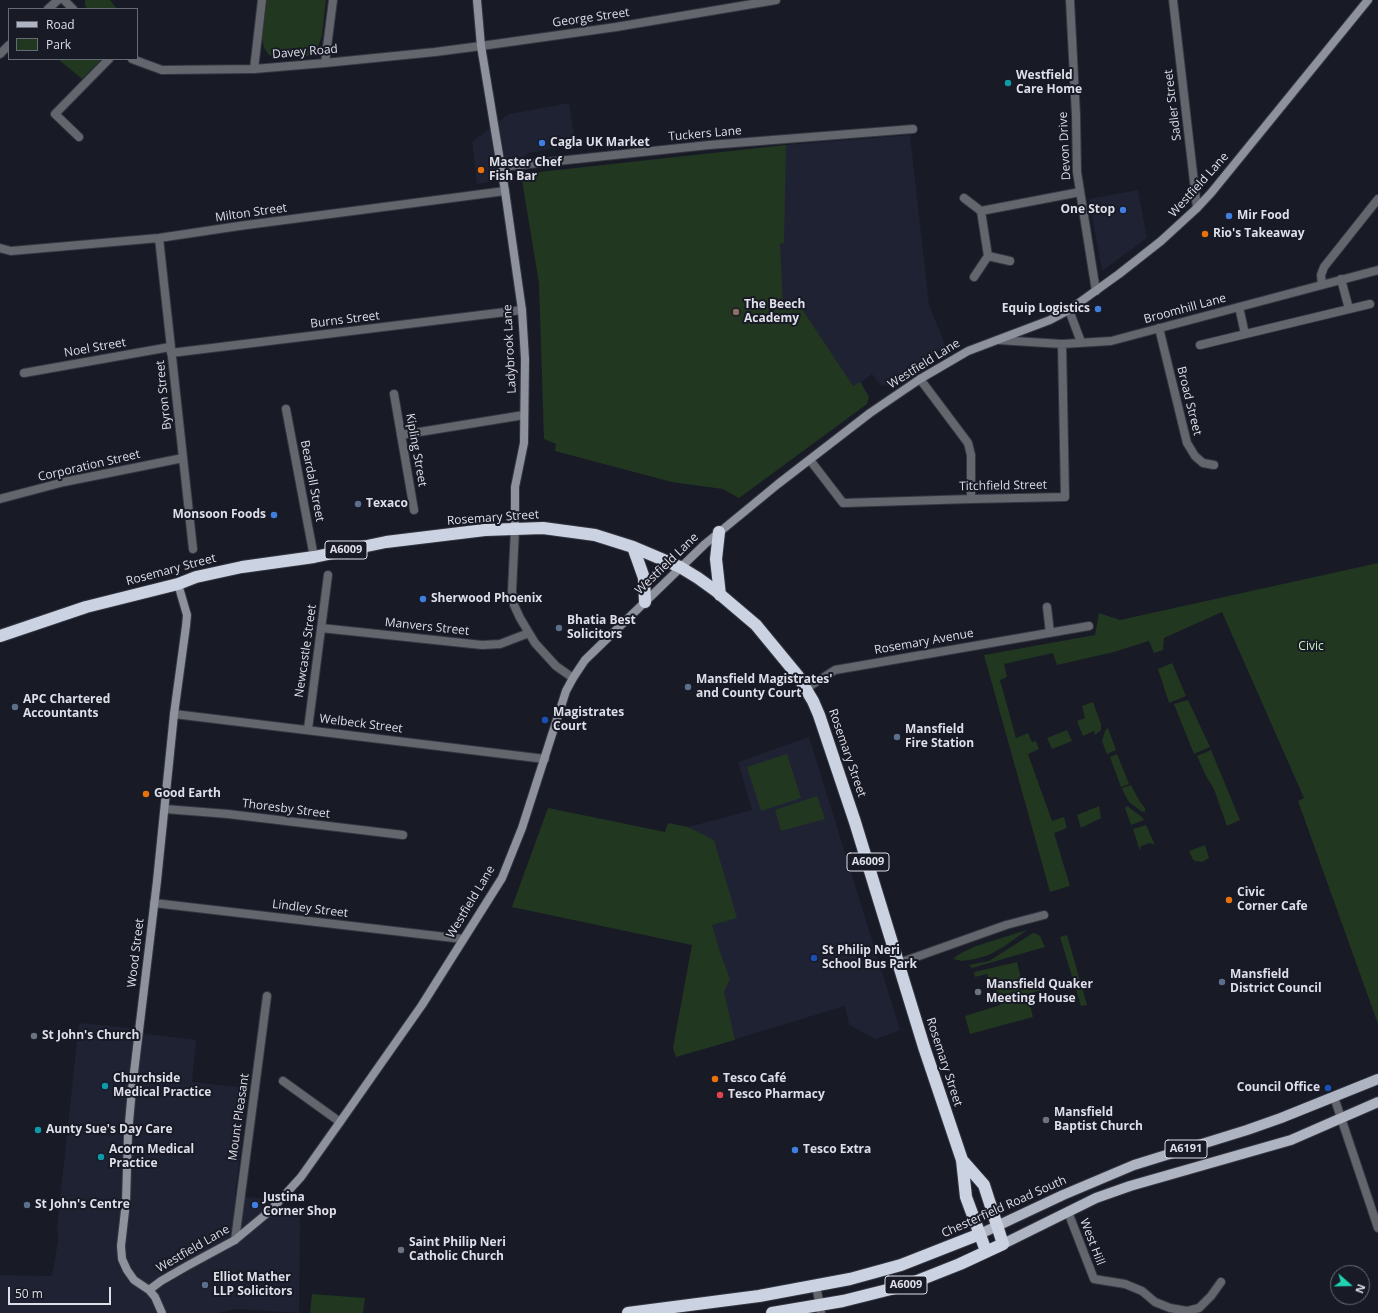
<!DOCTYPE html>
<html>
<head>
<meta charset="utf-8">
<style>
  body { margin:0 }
  #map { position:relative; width:1378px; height:1313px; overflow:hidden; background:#181a26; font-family:"Open Sans",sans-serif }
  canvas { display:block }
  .legend { position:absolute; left:8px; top:8px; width:130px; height:52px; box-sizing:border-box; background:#181a26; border:1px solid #676974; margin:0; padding:5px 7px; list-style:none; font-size:12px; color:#dedfe8 }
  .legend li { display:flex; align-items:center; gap:8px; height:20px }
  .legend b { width:20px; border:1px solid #676974 }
  .north { position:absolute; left:1330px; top:1265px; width:40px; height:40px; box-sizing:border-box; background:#181a26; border:1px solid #676974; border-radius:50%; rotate:110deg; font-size:11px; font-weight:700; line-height:16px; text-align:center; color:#dedfe8 }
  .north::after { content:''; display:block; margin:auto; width:14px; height:18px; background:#1fd5b0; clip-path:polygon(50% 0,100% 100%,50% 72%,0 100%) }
  .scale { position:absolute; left:8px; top:1287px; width:103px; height:18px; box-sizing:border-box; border:2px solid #dedfe8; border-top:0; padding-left:5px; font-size:12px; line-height:14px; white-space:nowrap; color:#dedfe8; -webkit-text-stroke:3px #181a26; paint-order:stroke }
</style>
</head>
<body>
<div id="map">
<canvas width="1378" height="1313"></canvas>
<ul class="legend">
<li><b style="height:5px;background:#aeb4c1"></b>Road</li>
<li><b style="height:11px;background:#213720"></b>Park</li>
</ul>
<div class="north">N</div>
<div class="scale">50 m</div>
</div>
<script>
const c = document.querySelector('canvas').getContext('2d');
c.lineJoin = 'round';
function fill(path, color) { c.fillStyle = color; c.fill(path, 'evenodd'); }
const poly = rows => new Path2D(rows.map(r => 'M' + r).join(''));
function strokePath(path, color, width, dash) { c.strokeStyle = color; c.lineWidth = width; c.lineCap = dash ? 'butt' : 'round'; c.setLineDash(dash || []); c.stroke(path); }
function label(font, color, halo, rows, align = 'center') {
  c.font = font + ' "Open Sans",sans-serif'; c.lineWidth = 4; c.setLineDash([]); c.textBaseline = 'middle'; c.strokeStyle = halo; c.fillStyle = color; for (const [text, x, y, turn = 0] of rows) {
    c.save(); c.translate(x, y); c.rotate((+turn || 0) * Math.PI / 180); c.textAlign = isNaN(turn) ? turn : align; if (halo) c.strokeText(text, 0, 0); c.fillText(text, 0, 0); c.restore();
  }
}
fill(poly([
  [569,103,574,136,561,139,563,147,529,153,489,182,477,184,472,142,509,114],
  [910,135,929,305,946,347,937,352,887,386,880,385,872,374,861,382,869,397,867,404,739,498,723,489,672,482,555,451,556,444,544,439,539,283,521,174,786,145],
  [1138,190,1147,238,1102,271,1089,199],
  [809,737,900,1030,876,1039,849,1025,845,1006,676,1057,673,1048,692,945,512,907,548,808,665,832,668,823,688,827,752,810,738,762],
  [79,1023,130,1028,129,1032,196,1040,192,1082,248,1088,235,1196,270,1199,300,1218,299,1313,236,1309,219,1313,0,1313,0,1275,52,1276,58,1241,57,1227]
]), '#1f2233');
fill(poly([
  [85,0,110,0,117,9,87,9,85,5],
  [267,0,326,0,322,35,318,47,312,54,305,57,277,58,269,55,264,48,262,39],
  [58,59,102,59,82,79],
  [786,145,784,243,780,244,783,303,798,303,853,386,860,382,869,397,867,404,739,498,723,489,672,482,555,451,556,444,544,439,539,283,521,174],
  [1378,563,1378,1024,1298,801,1304,798,1222,612,1164,638,1163,650,1154,653,1149,641,1114,652,1057,665,1053,653,1004,664,1007,677,1000,680,1016,738,1028,733,1032,742,1036,741,1039,749,1028,754,1052,821,1064,817,1067,828,1054,833,1070,886,1050,892,984,655,1095,635,1099,613,1120,620],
  [1172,663,1186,696,1169,703,1158,669],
  [1188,700,1210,747,1194,754,1174,704],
  [1093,702,1101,724,1101,730,1095,735,1094,731,1083,736,1077,721,1085,718,1082,706],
  [1108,728,1116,750,1107,754,1102,741,1105,731],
  [1067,730,1072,741,1052,749,1047,738],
  [1211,750,1240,820,1227,826,1214,789,1206,776,1197,756],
  [787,754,801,798,761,811,747,767],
  [1117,754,1129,784,1121,787,1110,757],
  [1131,785,1140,802,1145,808,1145,812,1141,811,1129,802,1125,795,1122,788],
  [817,796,825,819,781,831,775,810],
  [1099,806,1101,818,1081,828,1077,815],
  [1127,806,1142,817,1144,820,1131,825,1125,808],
  [548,808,665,832,668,823,688,827,714,840,737,918,712,925,721,955,730,979,724,992,735,1040,676,1057,673,1048,692,945,512,907],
  [1146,825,1155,845,1150,843,1141,846,1140,851,1133,829],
  [1205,845,1209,858,1202,862,1195,861,1192,858,1189,851],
  [1027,930,1005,946,989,955,975,959,962,961,953,959,961,953,976,946],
  [1033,933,1037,934,1040,936,1045,947,972,968,969,965,989,961],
  [1067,935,1087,1005,1081,1006,1060,937],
  [1017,962,1023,987,1040,983,1042,990,1027,994,1033,1017,970,1034,965,1016,1000,1005,995,986,991,987,987,974,975,977,974,972],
  [312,1294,365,1298,363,1313,310,1313]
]), '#213720');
const street = poly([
  [64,0,73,9],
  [1070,0,1076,115,1077,172,1096,291],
  [1173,0,1197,208],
  [48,9,58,0],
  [0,54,9,45],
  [132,59,162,70,254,69,325,63,435,52,481,46,616,27,776,0],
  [325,63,333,0],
  [254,69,262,0],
  [79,137,55,114,109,59],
  [501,167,709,145,913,129],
  [964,198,981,211],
  [159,238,193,549],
  [0,248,11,251,159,238,239,226,505,191],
  [988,256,981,211,1080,192],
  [974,277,988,256,1010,261],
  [1341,279,1349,309],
  [1322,284,1321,275,1324,267,1378,199],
  [1239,307,1245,334],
  [1069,310,1081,342],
  [1159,328,1187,443,1195,456,1203,463,1214,465],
  [998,340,1062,344,1111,341,1378,270],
  [1200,345,1370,304],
  [171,353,522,310],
  [24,373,170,347],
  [920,379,968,443,971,455,971,499],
  [394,394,414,510],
  [286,409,314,557],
  [401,435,524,415],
  [810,460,843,503,971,499,1065,497,1062,344],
  [0,499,64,482,183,458],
  [515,529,512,591,514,605,520,618,535,643,556,666,573,678],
  [1047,607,1050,633],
  [321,628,482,645,500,644,529,633],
  [807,688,835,670,1089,626],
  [174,714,545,759],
  [308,729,328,575],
  [165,809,228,814,403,835],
  [154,903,463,939],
  [899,963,1006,925,1044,915],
  [283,1081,340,1122],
  [1334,1097,1378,1228],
  [1068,1212,1094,1279,1125,1284,1142,1291,1155,1302,1170,1308,1187,1311,1199,1308,1211,1296,1221,1282],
  [235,1240,267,996],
  [816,1285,821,1313]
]);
const secondary = poly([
  [477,0,481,46,505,191,522,310,525,359,524,443,515,487,515,529],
  [149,1290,161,1281,187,1266,235,1240,271,1210,301,1177,340,1122,422,1005,502,878,522,828,566,691,573,678,585,660,705,544,778,484,870,413,920,379,968,351,1050,320,1069,310,1119,274,1161,241,1197,208,1211,193,1368,0],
  [162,1313,155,1297,149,1290,134,1280,127,1270,122,1259,121,1246,126,1202,128,1134,132,1089,157,881,174,714,186,626,187,615,178,584]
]);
const primary = poly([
  [980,1234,1063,1195,1134,1165,1247,1130,1281,1118,1378,1079],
  [1003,1244,1096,1198,1130,1186,1291,1140,1378,1102]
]);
const highway = poly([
  [719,532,716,559,720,595],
  [633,547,644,578,645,602],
  [0,636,86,607,178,584,196,577,242,567,314,557,386,542,485,530,543,528,595,535,633,547,659,558,680,567,698,578,716,591,756,625,798,676,813,701,819,715,855,822,924,1047,962,1160,966,1197,986,1251],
  [628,1313,759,1296,850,1279,901,1265,980,1234],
  [772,1313,843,1301,907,1285,960,1264,1003,1244,984,1185,962,1160]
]);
strokePath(street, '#343641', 10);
strokePath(secondary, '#343641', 10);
strokePath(primary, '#343641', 12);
strokePath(highway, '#343641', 14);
strokePath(street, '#63666d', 8);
strokePath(secondary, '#8d929c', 8);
strokePath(primary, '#aeb4c1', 10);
strokePath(highway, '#cbd3e3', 12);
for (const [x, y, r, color] of [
  [1008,83,4,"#0f9aa8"],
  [542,143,4,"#3f7fe0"],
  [481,170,4,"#e8710a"],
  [1123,210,4,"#3f7fe0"],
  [1229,216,4,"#3f7fe0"],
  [1205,234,4,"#e8710a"],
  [1098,309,4,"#3f7fe0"],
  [736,312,4,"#8d6e63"],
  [358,504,4,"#5c6f8a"],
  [274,515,4,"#3f7fe0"],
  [423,599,4,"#3f7fe0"],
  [559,628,4,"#5c6f8a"],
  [688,687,4,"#5c6f8a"],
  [15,707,4,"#5c6f8a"],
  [545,720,4,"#1a4fb4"],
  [897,737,4,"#5c6f8a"],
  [146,794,4,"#e8710a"],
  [1229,900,4,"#e8710a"],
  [814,958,4,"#1a4fb4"],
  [1222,982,4,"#5c6f8a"],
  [978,992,4,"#6b7280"],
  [34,1036,4,"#6b7280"],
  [715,1079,4,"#e8710a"],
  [105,1086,4,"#0f9aa8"],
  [1328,1088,4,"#1a4fb4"],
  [720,1095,4,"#e0444e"],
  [1046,1120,4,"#6b7280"],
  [38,1130,4,"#0f9aa8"],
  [795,1150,4,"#3f7fe0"],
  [101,1157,4,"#0f9aa8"],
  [27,1205,4,"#5c6f8a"],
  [255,1205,4,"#3f7fe0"],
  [401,1250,4,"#6b7280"],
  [205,1285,4,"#5c6f8a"]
]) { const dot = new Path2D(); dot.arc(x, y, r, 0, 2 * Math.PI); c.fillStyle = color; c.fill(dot); strokePath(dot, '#181a26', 1.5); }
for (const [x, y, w] of [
  [346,550,42],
  [868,862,42],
  [1186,1149,42],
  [906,1285,42]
]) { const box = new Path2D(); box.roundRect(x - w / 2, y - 9, w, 18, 3); c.fillStyle = '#181a26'; c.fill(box); strokePath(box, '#dedfe8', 1); }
label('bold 11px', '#dedfe8', null, [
  ["A6009",346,550],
  ["A6009",868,862],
  ["A6191",1186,1149],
  ["A6009",906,1285]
]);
label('12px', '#dedfe8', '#181a26', [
  ["George Street",591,18,-8],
  ["Davey Road",305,52,-5],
  ["Sadler Street",1173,105,-97],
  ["Tuckers Lane",705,134,-5],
  ["Devon Drive",1065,146,-93],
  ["Westfield Lane",1199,185,-48],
  ["Milton Street",251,213,-8],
  ["Broomhill Lane",1185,309,-15],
  ["Burns Street",345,320,-7],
  ["Noel Street",95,348,-10],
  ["Ladybrook Lane",510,349,-93],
  ["Westfield Lane",924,364,-32],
  ["Byron Street",164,395,-96],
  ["Broad Street",1189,401,76],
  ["Kipling Street",416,450,80],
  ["Corporation Street",89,466,-13],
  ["Beardall Street",312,481,79],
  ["Titchfield Street",1003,486,-1],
  ["Rosemary Street",493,518,-4],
  ["Westfield Lane",667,564,-44],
  ["Rosemary Street",171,570,-15],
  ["Manvers Street",427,627,6],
  ["Rosemary Avenue",924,642,-10],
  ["Newcastle Street",306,651,-82],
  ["Welbeck Street",361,724,7],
  ["Rosemary Street",847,753,71],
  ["Thoresby Street",286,809,7],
  ["Westfield Lane",471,902,-59],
  ["Lindley Street",310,909,7],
  ["Wood Street",136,953,-83],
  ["Rosemary Street",944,1062,72],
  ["Mount Pleasant",239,1117,-82],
  ["Chesterfield Road South",1004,1207,-24],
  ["West Hill",1092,1242,69],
  ["Westfield Lane",193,1249,-30]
]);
label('bold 12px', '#dedfe8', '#181a26', [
  ["Westfield",1016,76],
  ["Care Home",1016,90],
  ["Cagla UK Market",550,143],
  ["Master Chef",489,163],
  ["Fish Bar",489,177],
  ["One Stop",1115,210,"right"],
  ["Mir Food",1237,216],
  ["Rio's Takeaway",1213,234],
  ["The Beech",744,305],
  ["Academy",744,319],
  ["Equip Logistics",1090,309,"right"],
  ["Texaco",366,504],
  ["Monsoon Foods",266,515,"right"],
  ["Sherwood Phoenix",431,599],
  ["Bhatia Best",567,621],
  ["Solicitors",567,635],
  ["Mansfield Magistrates'",696,680],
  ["and County Court",696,694],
  ["APC Chartered",23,700],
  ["Accountants",23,714],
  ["Magistrates",553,713],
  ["Court",553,727],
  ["Mansfield",905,730],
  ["Fire Station",905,744],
  ["Good Earth",154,794],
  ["Civic",1237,893],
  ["Corner Cafe",1237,907],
  ["St Philip Neri",822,951],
  ["School Bus Park",822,965],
  ["Mansfield",1230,975],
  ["District Council",1230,989],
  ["Mansfield Quaker",986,985],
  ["Meeting House",986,999],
  ["St John's Church",42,1036],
  ["Churchside",113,1079],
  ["Medical Practice",113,1093],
  ["Tesco Café",723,1079],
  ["Council Office",1320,1088,"right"],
  ["Tesco Pharmacy",728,1095],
  ["Mansfield",1054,1113],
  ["Baptist Church",1054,1127],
  ["Aunty Sue's Day Care",46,1130],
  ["Acorn Medical",109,1150],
  ["Practice",109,1164],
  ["Tesco Extra",803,1150],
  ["Justina",263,1198],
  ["Corner Shop",263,1212],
  ["St John's Centre",35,1205],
  ["Saint Philip Neri",409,1243],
  ["Catholic Church",409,1257],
  ["Elliot Mather",213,1278],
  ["LLP Solicitors",213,1292]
], 'left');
label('12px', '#c7f3c3', '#181a26', [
  ["Civic",1311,647]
]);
</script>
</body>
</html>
